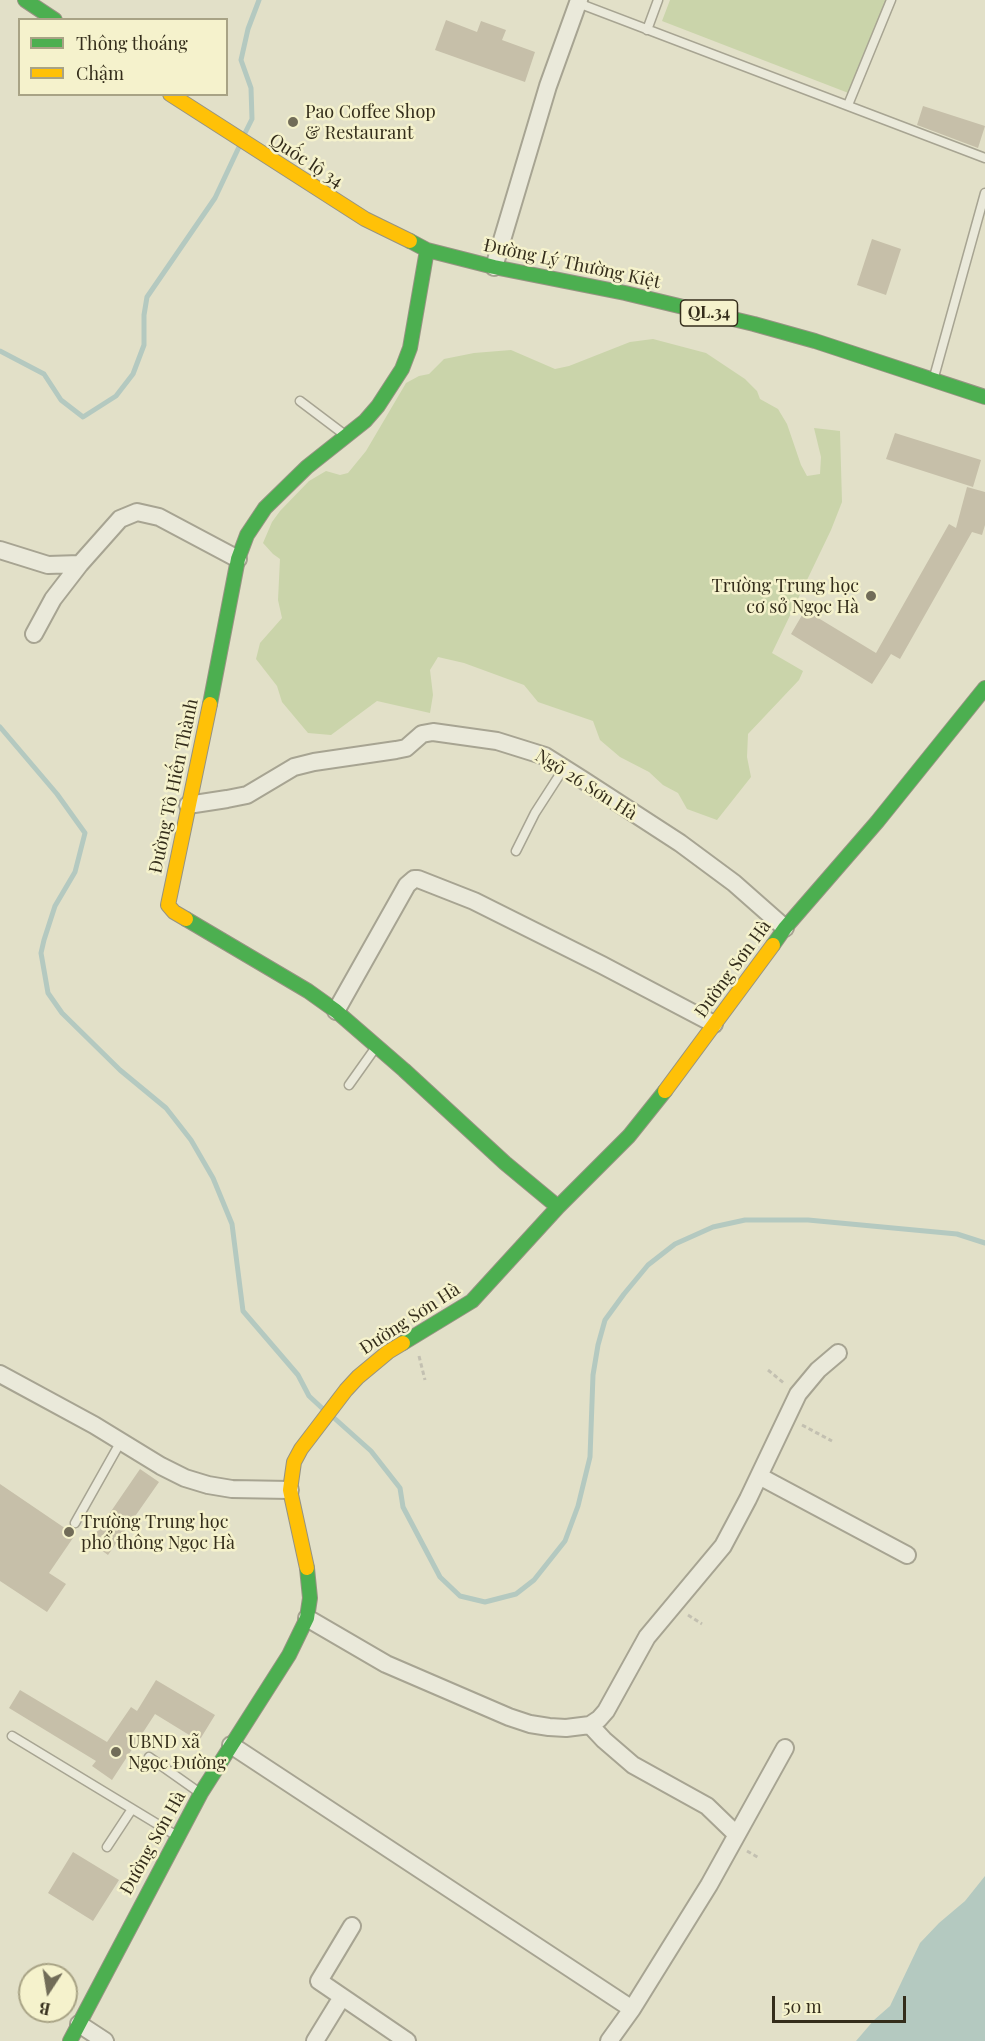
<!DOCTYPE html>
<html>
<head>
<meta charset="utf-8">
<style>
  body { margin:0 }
  #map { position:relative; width:985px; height:2041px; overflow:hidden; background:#e2e0c8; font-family:"Playfair Display",serif }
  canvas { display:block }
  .legend { position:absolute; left:18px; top:18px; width:210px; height:78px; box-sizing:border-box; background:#f5f2cc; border:2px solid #a8a385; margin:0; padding:8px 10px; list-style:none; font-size:18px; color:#342d1b }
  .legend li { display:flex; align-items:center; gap:12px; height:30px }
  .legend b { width:30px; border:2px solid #a8a385 }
  .north { position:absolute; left:18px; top:1963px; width:60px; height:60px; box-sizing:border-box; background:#f5f2cc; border:2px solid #a8a385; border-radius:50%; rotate:192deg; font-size:16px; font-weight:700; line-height:24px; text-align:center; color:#342d1b }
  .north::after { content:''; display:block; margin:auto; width:21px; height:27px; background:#716c58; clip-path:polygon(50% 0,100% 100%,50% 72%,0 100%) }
  .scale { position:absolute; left:772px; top:1996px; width:134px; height:27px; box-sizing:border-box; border:3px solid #342d1b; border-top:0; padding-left:8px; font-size:18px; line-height:21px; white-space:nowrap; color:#342d1b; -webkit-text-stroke:4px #f5f2cc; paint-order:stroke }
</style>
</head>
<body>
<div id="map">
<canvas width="985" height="2041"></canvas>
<ul class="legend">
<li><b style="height:8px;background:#4caf50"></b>Thông thoáng</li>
<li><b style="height:8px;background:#ffc107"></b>Chậm</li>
</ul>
<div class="north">B</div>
<div class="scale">50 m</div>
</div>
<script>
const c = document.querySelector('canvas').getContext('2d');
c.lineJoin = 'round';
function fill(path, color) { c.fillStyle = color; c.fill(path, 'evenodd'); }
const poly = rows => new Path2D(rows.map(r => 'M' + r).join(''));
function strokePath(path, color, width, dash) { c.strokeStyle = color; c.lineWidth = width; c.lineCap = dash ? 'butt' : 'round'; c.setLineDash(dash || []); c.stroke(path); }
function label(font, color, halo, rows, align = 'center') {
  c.font = font + ' "Playfair Display",serif'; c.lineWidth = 5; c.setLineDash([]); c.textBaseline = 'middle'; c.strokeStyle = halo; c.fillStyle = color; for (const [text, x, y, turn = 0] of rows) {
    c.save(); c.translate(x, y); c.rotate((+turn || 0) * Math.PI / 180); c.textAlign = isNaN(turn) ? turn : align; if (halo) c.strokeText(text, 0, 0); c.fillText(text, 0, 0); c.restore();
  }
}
fill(poly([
  [670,0,887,0,851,94,662,21],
  [653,339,706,353,745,379,757,391,760,399,778,409,787,424,801,465,807,476,820,474,821,457,814,428,840,431,842,502,831,530,772,653,803,671,799,680,748,734,747,757,751,777,717,820,687,809,678,793,663,785,649,772,620,757,600,740,593,721,538,702,524,685,464,663,438,657,430,670,433,695,430,713,377,701,331,735,308,733,282,702,277,686,256,659,260,643,282,618,278,600,280,559,273,554,263,543,272,522,280,511,309,481,326,471,340,475,348,473,366,451,406,383,419,376,429,374,444,359,474,353,511,350,555,369,569,366,630,342]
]), '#cad4aa');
fill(poly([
  [985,1876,985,2041,856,2041,874,2020,890,2006,920,1943,939,1923,965,1901]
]), '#b4c9c0');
strokePath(poly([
  [245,133,252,119,251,88,241,60,248,29,259,0],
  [0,351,44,374,61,400,83,417,116,396,133,374,144,345,144,315,147,297,215,198,239,147],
  [0,727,57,794,85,833,75,872,55,906,44,940,41,953,48,993,62,1013,120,1070,166,1108,191,1140,213,1178,232,1224,243,1311,298,1375,309,1396,323,1409],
  [333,1417,371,1451,400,1488,403,1507,440,1577,460,1596,485,1602,516,1594,534,1580,565,1541,578,1506,590,1457,593,1375,598,1345,605,1320,624,1294,648,1265,675,1244,713,1227,745,1220,808,1220,957,1234,985,1243]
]), '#b4c9c0', 5);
fill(poly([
  [446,20,477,32,481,21,506,30,502,40,535,52,525,82,435,50],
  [923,106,985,126,978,148,917,125],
  [872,239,901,249,886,295,857,285],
  [895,433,981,460,973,487,886,459],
  [967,487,985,492,985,525,982,535,972,532,900,659,891,654,872,684,791,634,805,610,876,653,949,524,956,528],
  [140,1469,159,1482,108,1555,90,1542],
  [0,1484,75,1535,49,1573,66,1584,47,1612,0,1581],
  [156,1680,215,1715,199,1741,155,1714,112,1780,92,1766,96,1761,9,1708,20,1690,107,1742,131,1707,137,1711],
  [73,1852,119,1880,93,1921,48,1893]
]), '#c6bfa9');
const lane = poly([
  [578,3,985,158],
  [647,30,658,0],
  [848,105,891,0],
  [934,377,985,193],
  [300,401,345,435],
  [516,851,535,813,564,768],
  [349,1085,376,1047],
  [75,1523,120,1443],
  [12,1736,177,1836],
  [149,1757,200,1793],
  [107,1847,132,1809]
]);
const street = poly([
  [494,267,548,86,579,0],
  [0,550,48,565,80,564,120,519,137,512,159,517,238,559],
  [34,634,53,599,80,564],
  [188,805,227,799,247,795,294,767,314,762,396,750,406,748,422,734,433,732,497,741,545,756,583,780,680,843,734,883,785,928],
  [336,1011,407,885,414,879,418,879,474,901,602,965,714,1024],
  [0,1374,94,1425,161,1466,185,1478,208,1485,232,1489,290,1490],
  [759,1476,907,1555],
  [307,1618,386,1664,509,1717,530,1724,549,1727,566,1728,590,1725,599,1719,606,1711,647,1637,723,1546,748,1499,798,1394,818,1370,838,1353],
  [590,1725,604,1740,633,1765,707,1806,736,1834],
  [231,1745,632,2009],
  [352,1926,319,1981,407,2041],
  [79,2024,105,2041],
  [315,2041,342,1997],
  [609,2041,632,2009,709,1885,785,1748]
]);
const fast = poly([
  [25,0,55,20],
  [410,241,427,250,494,267,625,293,754,324,815,341,985,397],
  [210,704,238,559,247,535,265,508,307,467,365,421,378,406,402,369,410,348,427,250],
  [186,919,308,991,336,1011,404,1070,505,1163,558,1207],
  [773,945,785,928,877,822,985,688],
  [403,1343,472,1301,558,1207,629,1136,665,1091],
  [70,2041,201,1793,289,1655,307,1618,310,1598,307,1568]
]);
const slow = poly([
  [170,94,365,219,410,241],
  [186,919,174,912,168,905,210,704],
  [665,1091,773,945],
  [307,1568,290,1490,294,1462,301,1449,346,1390,358,1377,388,1352,403,1343]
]);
strokePath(lane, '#a7a492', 11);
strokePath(street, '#a7a492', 20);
strokePath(fast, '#969382', 16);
strokePath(slow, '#969382', 16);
strokePath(poly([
  [419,1356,425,1380],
  [768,1370,785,1384],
  [802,1425,832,1441],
  [688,1615,702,1624],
  [747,1851,759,1858]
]), '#c3c0b1', 3, [4.5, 3]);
strokePath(lane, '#eae9da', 8);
strokePath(street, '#eae9da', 16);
strokePath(fast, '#4caf50', 14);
strokePath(slow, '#ffc107', 14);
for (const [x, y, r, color] of [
  [293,122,6,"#716c58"],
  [871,596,6,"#716c58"],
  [69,1532,6,"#716c58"],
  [116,1752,6,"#716c58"]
]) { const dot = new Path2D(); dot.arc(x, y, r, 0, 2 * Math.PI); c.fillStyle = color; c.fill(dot); strokePath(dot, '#f5f2cc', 2); }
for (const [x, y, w] of [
  [709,313,57]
]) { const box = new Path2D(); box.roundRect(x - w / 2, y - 13, w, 26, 4.5); c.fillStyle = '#f5f2cc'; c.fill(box); strokePath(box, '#342d1b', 1.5); }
label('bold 16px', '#342d1b', null, [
  ["QL.34",709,313]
]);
label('18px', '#342d1b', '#f5f2cc', [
  ["Pao Coffee Shop",305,112],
  ["& Restaurant",305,133],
  ["Trường Trung học",859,586,"right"],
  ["cơ sở Ngọc Hà",859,607,"right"],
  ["Trường Trung học",81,1522],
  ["phổ thông Ngọc Hà",81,1543],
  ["UBND xã",128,1742],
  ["Ngọc Đường",128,1763]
], 'left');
label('18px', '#342d1b', '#f5f2cc', [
  ["Quốc lộ 34",306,161,33],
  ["Đường Lý Thường Kiệt",572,264,12],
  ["Ngõ 26 Sơn Hà",586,785,32],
  ["Đường Tô Hiến Thành",174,786,-78],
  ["Đường Sơn Hà",733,969,-54],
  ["Đường Sơn Hà",410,1319,-33],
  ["Đường Sơn Hà",153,1843,-61]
]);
</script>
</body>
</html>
